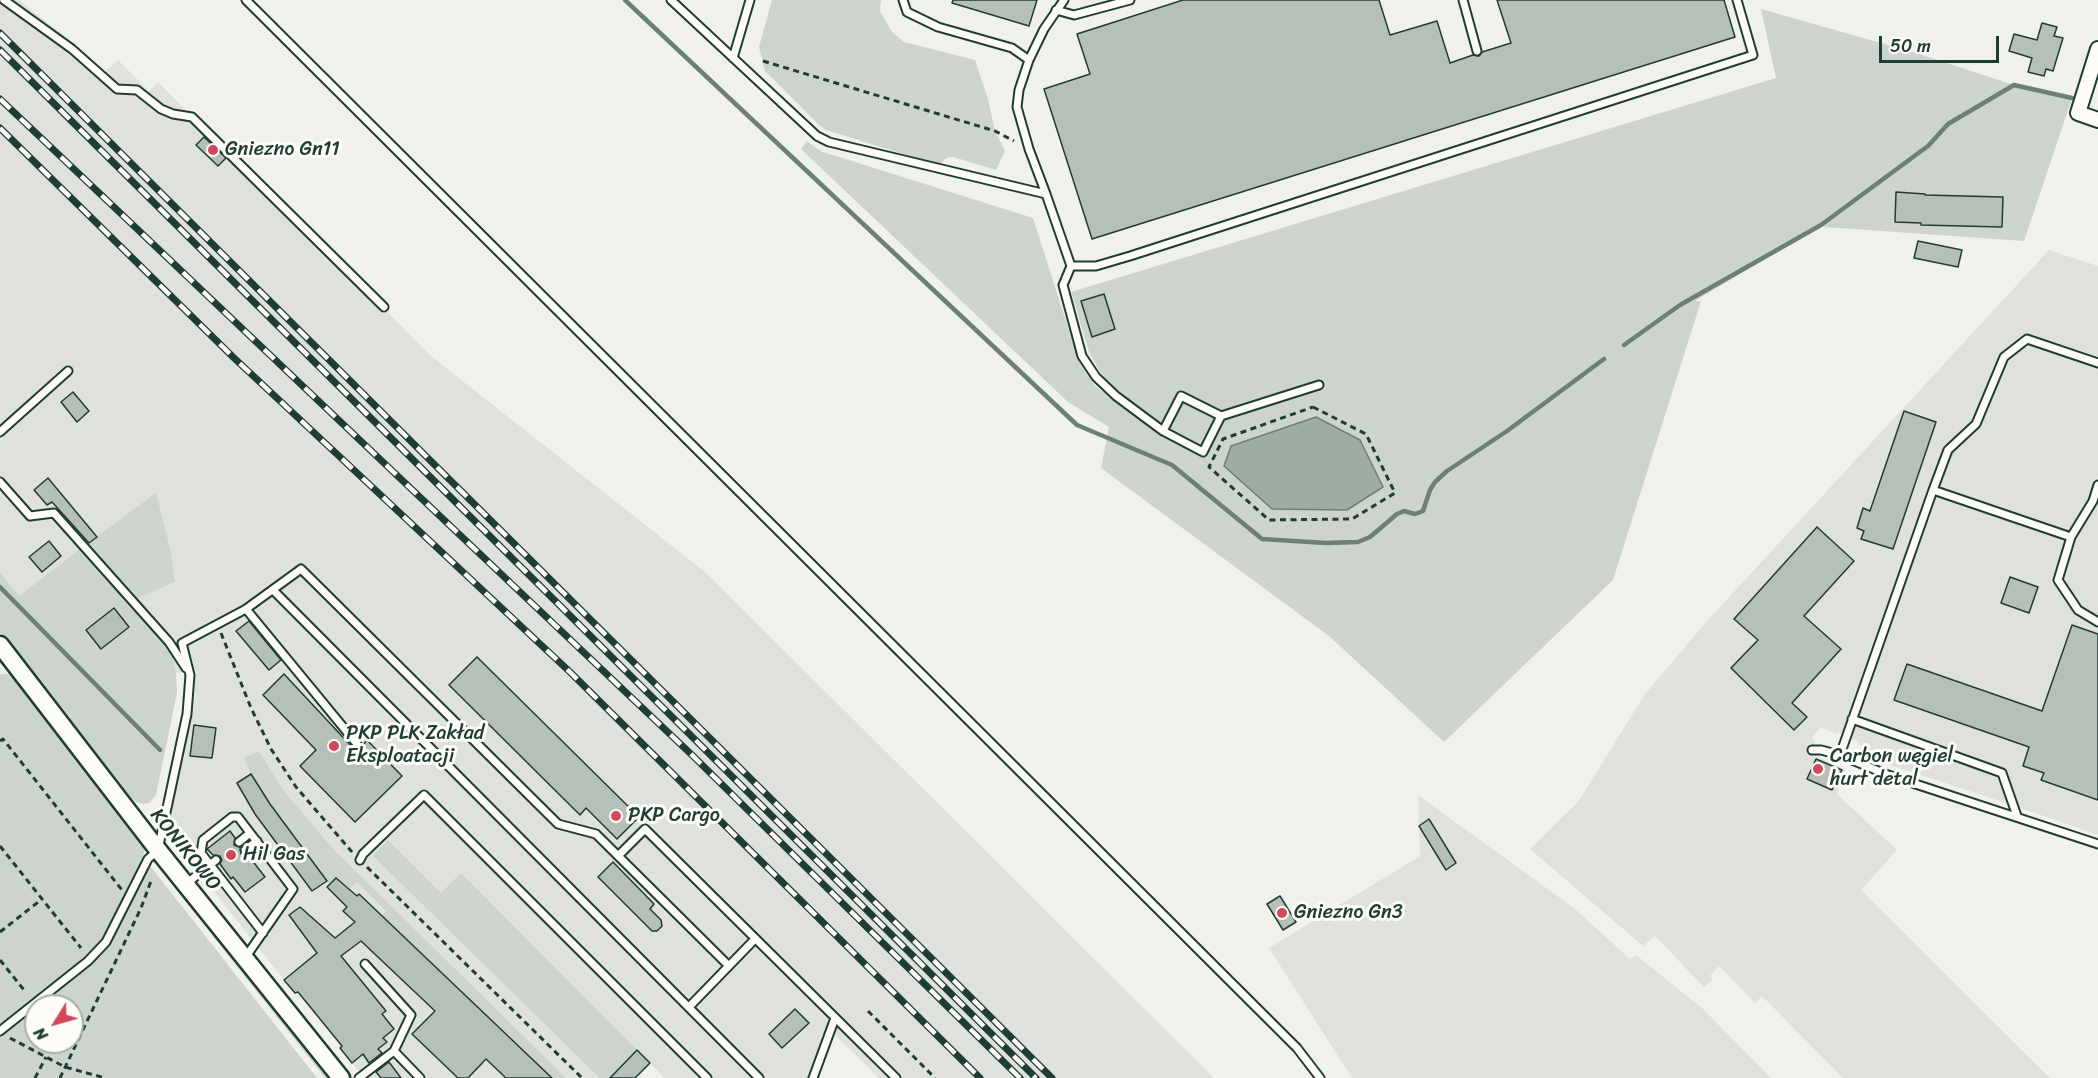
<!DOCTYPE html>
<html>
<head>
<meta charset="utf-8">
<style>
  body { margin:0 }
  #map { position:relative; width:2098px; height:1078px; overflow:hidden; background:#f0f1eb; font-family:Sriracha,sans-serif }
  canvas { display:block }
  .north { position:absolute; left:24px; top:994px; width:60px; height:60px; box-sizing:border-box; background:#fdfcf7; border:2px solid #a4b0a9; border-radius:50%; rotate:233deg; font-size:16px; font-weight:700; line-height:24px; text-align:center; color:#1f3d34 }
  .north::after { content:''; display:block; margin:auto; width:21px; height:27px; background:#d1495b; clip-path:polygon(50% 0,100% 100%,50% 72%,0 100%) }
  .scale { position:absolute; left:1879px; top:36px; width:120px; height:27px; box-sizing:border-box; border:3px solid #1f3d34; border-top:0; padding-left:8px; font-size:18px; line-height:21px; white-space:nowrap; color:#1f3d34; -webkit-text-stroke:4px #fdfcf7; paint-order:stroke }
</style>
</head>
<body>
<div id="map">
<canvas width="2098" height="1078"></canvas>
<div class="north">N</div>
<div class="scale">50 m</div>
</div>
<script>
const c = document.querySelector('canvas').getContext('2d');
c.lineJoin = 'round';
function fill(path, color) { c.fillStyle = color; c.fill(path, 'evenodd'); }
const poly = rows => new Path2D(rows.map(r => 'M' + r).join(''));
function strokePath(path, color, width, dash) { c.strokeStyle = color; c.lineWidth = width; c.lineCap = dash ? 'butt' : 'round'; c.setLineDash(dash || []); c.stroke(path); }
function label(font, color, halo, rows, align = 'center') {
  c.font = font + ' Sriracha,sans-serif'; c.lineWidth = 6; c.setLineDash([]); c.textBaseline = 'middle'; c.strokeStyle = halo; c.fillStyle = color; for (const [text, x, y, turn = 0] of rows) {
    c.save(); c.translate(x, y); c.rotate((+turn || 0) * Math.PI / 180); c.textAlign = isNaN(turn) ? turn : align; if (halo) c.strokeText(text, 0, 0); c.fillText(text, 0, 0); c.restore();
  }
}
fill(poly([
  [0,0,19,0,72,42,104,73,118,60,149,91,158,82,431,356,705,572,1214,1078,879,1078,835,1035,818,1078,665,1078,637,1051,610,1078,364,1078,340,1048,342,1046,298,992,295,993,284,980,166,831,194,707,196,671,176,673,173,658,165,643,129,603,175,582,172,556,156,494,19,596,0,572],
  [2049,250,2098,266,2098,835,2012,805,1869,758,1857,741,1839,732,1837,734,1821,727,1812,737,1815,741,1816,756,1845,770,1837,794,1897,850,1861,890,2050,1078,1843,1078,1762,996,1755,1003,1719,966,1710,976,1713,979,1704,987,1655,936,1643,946,1530,849,1578,802,1645,694,1708,620],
  [1418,795,1574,908,1630,959,1636,955,1703,1009,1771,1078,1352,1078,1269,948,1420,856]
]), '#dfe2dc');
fill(poly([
  [772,0,881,0,880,11,892,32,904,42,975,60,988,99,995,131,1005,151,996,170,953,157,946,158,939,165,826,130,818,124,765,71,759,47],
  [1761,9,1916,53,2014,85,2072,98,2024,241,1825,227,1821,225,1695,301,1701,301,1613,580,1444,742,1329,636,1101,468,1109,427,1068,402,801,149,807,141,820,151,1033,218,1079,362,1095,386,1123,408,1129,399,1110,384,1099,370,1089,352,1071,292,1776,78],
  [156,493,172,556,175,582,137,599,87,544],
  [80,549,165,643,173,658,176,673,177,693,156,795,149,803,142,804,136,802,127,794,0,632,0,572,19,596],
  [0,674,8,674,14,677,146,843,143,857,317,1078,0,1078],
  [36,1006,72,1006,72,1042,36,1042],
  [259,751,283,790,334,850,566,1078,552,1078,381,916,386,911,357,882,350,888,336,878,329,884,270,804,251,774,244,758],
  [388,840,441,893,461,873,637,1050,610,1078,600,1078,373,856],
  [159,860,331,1078,325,1078,157,865]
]), '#cdd3cd');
const water = poly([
  [1316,417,1360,440,1383,487,1347,510,1272,509,1224,466,1231,446,1316,417]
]);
fill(water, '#9faca4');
strokePath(water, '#6c8077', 1.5);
strokePath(poly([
  [625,0,1077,425,1172,465,1262,539,1326,543,1358,542,1370,537,1397,514,1404,511,1415,514,1423,511,1430,490,1435,482,1447,471,1507,431,1604,359],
  [1624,345,1680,305,1821,225,1928,146,1948,124,2014,85,2072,98],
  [0,587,160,750]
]), '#6c8077', 4.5);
const building = poly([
  [953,0,1037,0,1029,26,952,3,953,0],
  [1183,0,1379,0,1390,35,1437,21,1450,63,1473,55,1479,56,1482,52,1511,43,1497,0,1724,0,1735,37,1092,239,1044,89,1090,74,1077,34,1183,0],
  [2042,23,2057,27,2054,36,2063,38,2053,71,2046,69,2044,76,2028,72,2032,58,2009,51,2014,34,2037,40,2042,23],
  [204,137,226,158,218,166,196,145,204,137],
  [1896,192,1925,194,1925,195,2003,197,2002,227,1921,225,1921,223,1895,222,1896,192],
  [1918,241,1962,250,1958,267,1914,258,1918,241],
  [1104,294,1115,329,1092,337,1081,301,1104,294],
  [73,392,89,411,77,422,61,402,73,392],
  [1904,411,1936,422,1893,549,1861,539,1864,531,1857,528,1863,508,1870,511,1904,411],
  [48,478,97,537,89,543,52,502,47,505,34,490,48,478],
  [1817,527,1854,561,1804,616,1841,649,1792,703,1807,717,1794,730,1731,668,1758,640,1734,619,1817,527],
  [49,541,61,556,42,572,29,557,49,541],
  [2010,577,2038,587,2029,613,2001,603,2010,577],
  [114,608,129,627,101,649,86,630,114,608],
  [249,621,281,660,269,670,236,631,249,621],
  [2072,625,2098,634,2098,800,2041,780,2044,773,2023,766,2029,747,1894,700,1907,664,2042,711,2072,625],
  [477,657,639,817,617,839,586,808,580,815,449,685,477,657],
  [284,674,353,748,360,749,367,740,402,776,355,822,300,766,316,750,263,695,284,674],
  [194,725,216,728,212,758,190,756,194,725],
  [1816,759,1842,770,1832,790,1807,779,1816,759],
  [251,774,270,804,327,881,312,891,255,814,237,783,251,774],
  [1429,819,1456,863,1446,870,1419,826,1429,819],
  [230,831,235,838,234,845,240,847,241,854,248,855,265,877,245,892,233,877,231,879,220,864,222,860,220,856,213,855,207,849,230,831],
  [613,862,654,904,650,909,661,920,662,926,657,931,652,931,598,877,613,862],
  [336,878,357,896,359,894,552,1078,506,1078,486,1059,468,1078,458,1078,412,1034,435,1011,361,941,341,956,386,1011,382,1014,394,1029,383,1038,387,1042,378,1049,382,1053,369,1063,363,1054,352,1063,340,1048,342,1046,298,992,295,993,284,980,317,953,289,915,300,907,335,938,355,922,343,911,347,907,327,887,336,878],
  [1280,896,1296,922,1283,930,1267,904,1280,896],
  [795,1009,809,1023,782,1048,769,1034,795,1009],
  [637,1050,650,1063,635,1078,610,1078,637,1050],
  [389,1062,401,1078,381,1078,376,1072,389,1062]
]);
fill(building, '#b6bfb8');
strokePath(building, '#1f3d34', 1.5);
const service = poly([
  [4,0,72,49,117,89,137,90,161,109,173,114,192,117,384,307],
  [246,0,1297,1048,1320,1078],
  [671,0,817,136,829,142,1046,194,1071,266,1063,285,1082,356,1096,377,1116,396,1163,431,1203,452,1221,416,1319,385],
  [903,0,907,12,938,27,1012,48,1029,60],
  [1463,0,1477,51],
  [1056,10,1074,15,1130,0],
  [733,58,750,0],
  [1046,194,1029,149,1017,107,1019,90,1029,60,1044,29,1064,0],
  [1071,266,1096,266,1130,256,1753,55,1737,0],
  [1163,431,1181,396,1221,416],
  [0,432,68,371],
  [0,482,30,516,54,513,169,642,186,668],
  [2098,485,2093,501,2071,537,2058,580,2078,610,2098,622],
  [1933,490,1948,450,1976,424,2004,357,2027,339,2098,363],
  [273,590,759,1078],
  [246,609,357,744],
  [1852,719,2002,773,2017,816],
  [1812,750,1821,750,1840,755,1888,775,2098,844],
  [1840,755,1933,490,2071,537],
  [239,842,250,833],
  [245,850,257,841],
  [619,855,645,829,896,1078],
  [360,860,363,854,424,795,707,1078],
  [186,884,216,860],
  [245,958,293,889,238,817,232,817,203,840,201,853,263,933],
  [689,1007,755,939],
  [0,1031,88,961,106,942,148,859,158,850,187,714,190,675,182,643,246,609,301,569,558,824,596,834,729,966],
  [394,1051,420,1078],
  [359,1078,394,1051,411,1015,365,964],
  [813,1078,835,1018]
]);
const minor = poly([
  [2098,49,2078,113,2098,120]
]);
const tertiary = poly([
  [0,645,158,850,341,1078]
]);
strokePath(service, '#1f3d34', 11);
strokePath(minor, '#1f3d34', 18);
strokePath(tertiary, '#1f3d34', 21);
strokePath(poly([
  [763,61,995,131,1014,141],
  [1313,407,1366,434,1395,493,1352,519,1269,520,1209,467,1223,439,1313,407],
  [221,633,251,708,271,749,296,787,352,852],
  [0,741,3,739,122,890],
  [0,846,81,948],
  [367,867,582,1078],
  [0,932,42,899],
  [0,960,24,990],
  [868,1011,935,1078],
  [10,1038,65,1067,105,1078],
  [35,1078,46,1057],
  [60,1078,141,908,151,881]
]), '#1f3d34', 3, [6, 4.5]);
strokePath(service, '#fdfcf7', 7);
strokePath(minor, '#fdfcf7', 14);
strokePath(tertiary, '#fdfcf7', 16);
const rail = poly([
  [0,33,1052,1078],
  [0,50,1036,1078],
  [0,99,692,755,1020,1078],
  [0,128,233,357,570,672,980,1078]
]);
strokePath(rail, '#1f3d34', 7);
strokePath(rail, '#fdfcf7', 4.5, [14]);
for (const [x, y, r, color] of [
  [213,150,6,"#d1495b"],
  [334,746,6,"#d1495b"],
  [1818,769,6,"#d1495b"],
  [616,816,6,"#d1495b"],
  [231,855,6,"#d1495b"],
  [1282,913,6,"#d1495b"]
]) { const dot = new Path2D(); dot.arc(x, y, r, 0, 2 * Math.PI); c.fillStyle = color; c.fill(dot); strokePath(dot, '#fdfcf7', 2); }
label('20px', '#1f3d34', '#fdfcf7', [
  ["Gniezno Gn11",225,150],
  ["PKP PLK Zakład",346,734],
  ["Eksploatacji",346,757],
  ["Carbon węgiel",1830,757],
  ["hurt detal",1830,780],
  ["PKP Cargo",628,816],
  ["Hil Gas",243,855],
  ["Gniezno Gn3",1294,913]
], 'left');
label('20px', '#1f3d34', '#fdfcf7', [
  ["KONIKOWO",185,850,51]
]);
</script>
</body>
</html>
